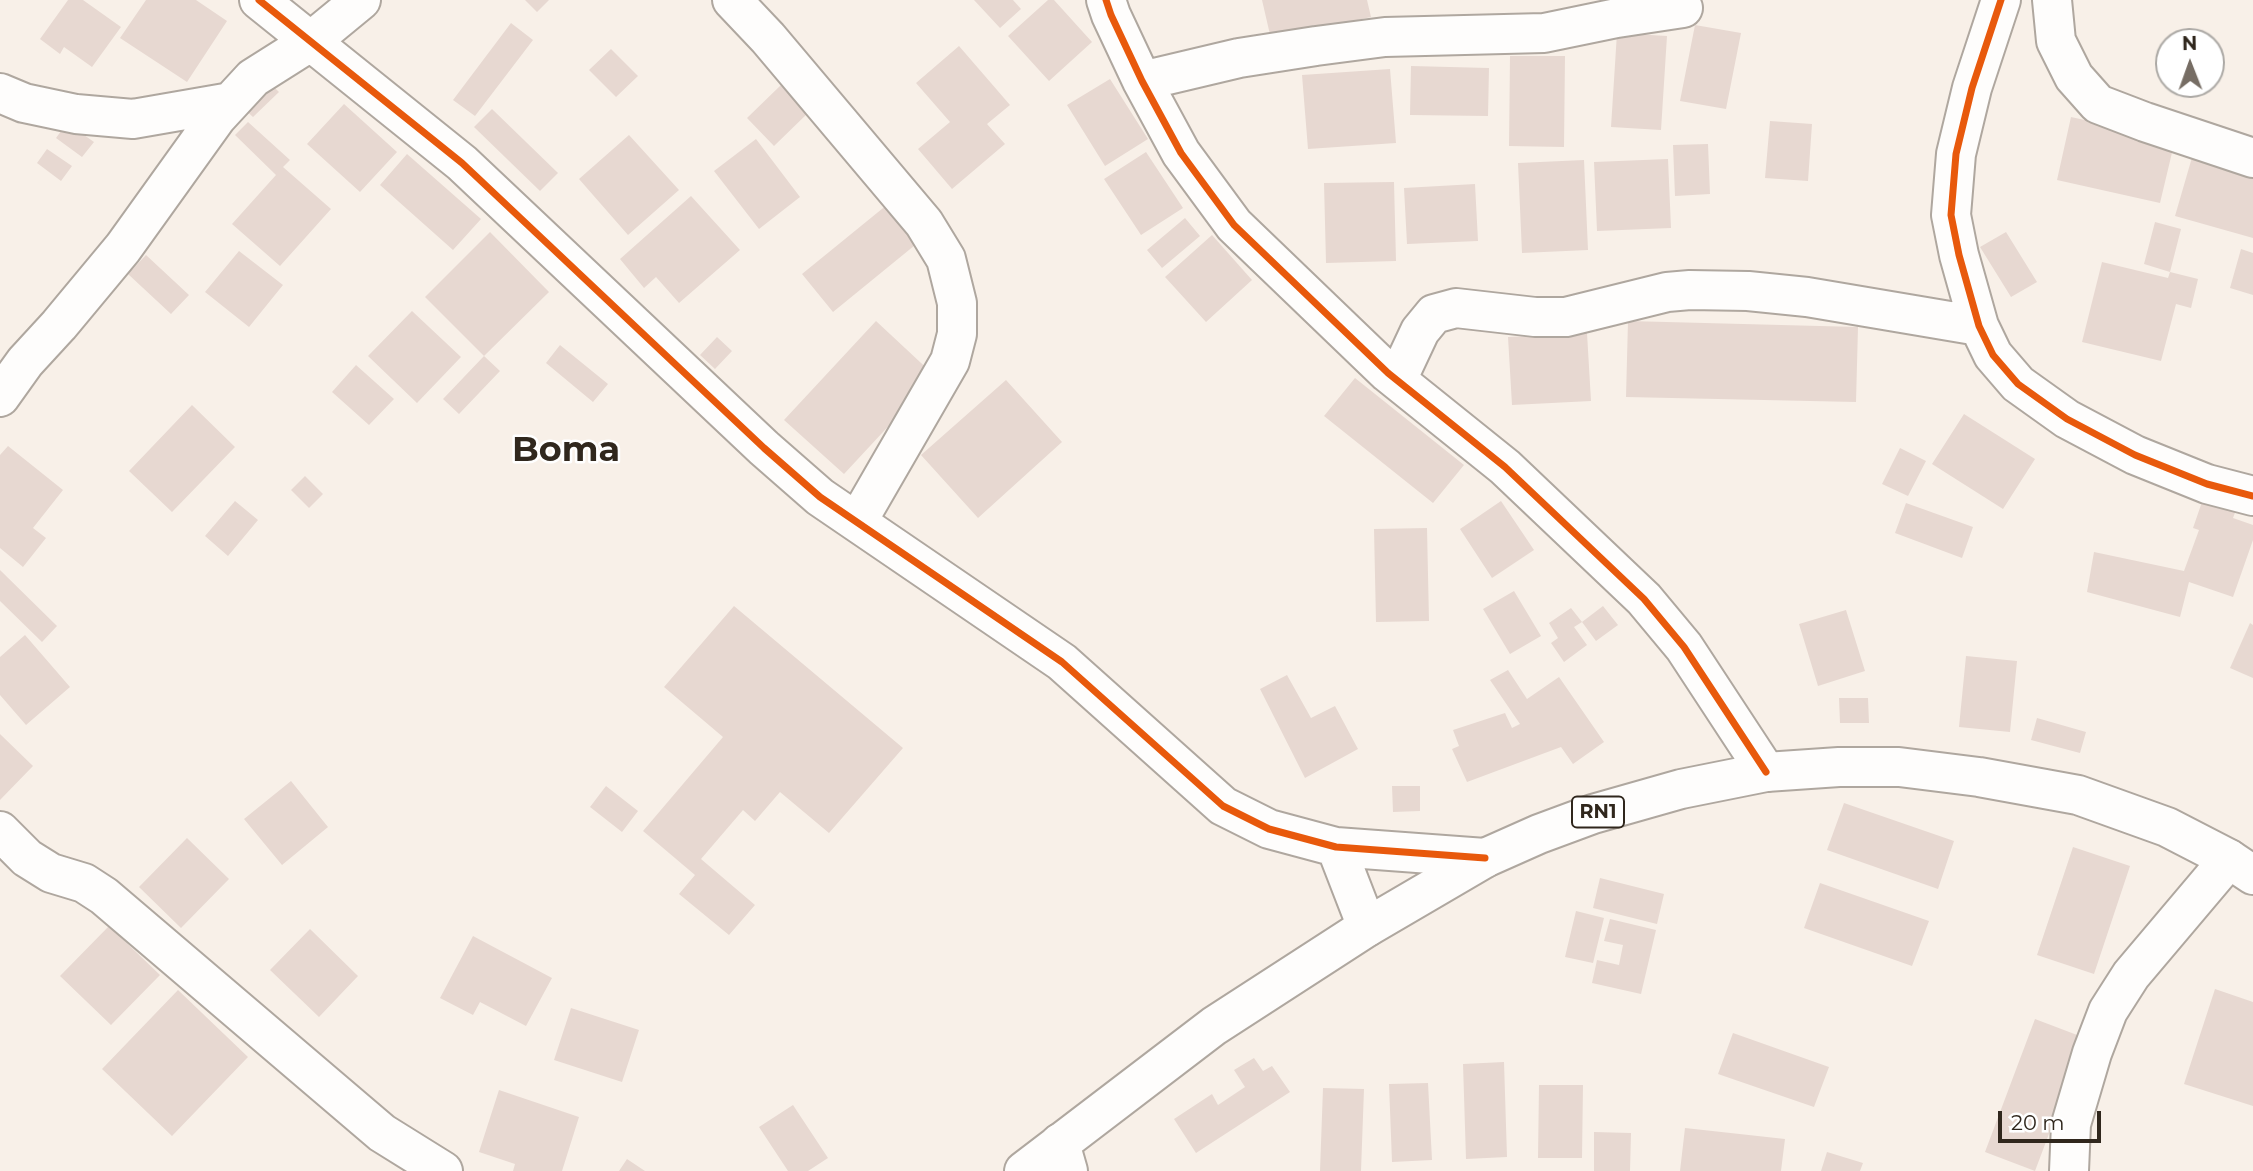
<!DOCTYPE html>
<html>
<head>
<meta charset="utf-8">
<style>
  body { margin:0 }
  #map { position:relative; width:2253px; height:1171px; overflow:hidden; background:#f8f0e8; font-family:Montserrat,sans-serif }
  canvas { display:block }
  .north { position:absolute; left:2155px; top:28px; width:70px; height:70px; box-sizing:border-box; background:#fff; border:2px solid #aca9a5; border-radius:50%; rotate:359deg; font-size:19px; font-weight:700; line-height:28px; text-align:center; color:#30271d }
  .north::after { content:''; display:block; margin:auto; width:24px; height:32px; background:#766d64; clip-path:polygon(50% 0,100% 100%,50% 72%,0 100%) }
  .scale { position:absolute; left:1998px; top:1111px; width:103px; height:32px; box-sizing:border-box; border:4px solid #30271d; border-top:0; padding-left:9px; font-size:21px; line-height:24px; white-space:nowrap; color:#30271d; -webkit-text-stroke:5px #fff; paint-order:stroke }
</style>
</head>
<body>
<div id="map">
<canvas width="2253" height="1171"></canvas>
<div class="north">N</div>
<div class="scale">20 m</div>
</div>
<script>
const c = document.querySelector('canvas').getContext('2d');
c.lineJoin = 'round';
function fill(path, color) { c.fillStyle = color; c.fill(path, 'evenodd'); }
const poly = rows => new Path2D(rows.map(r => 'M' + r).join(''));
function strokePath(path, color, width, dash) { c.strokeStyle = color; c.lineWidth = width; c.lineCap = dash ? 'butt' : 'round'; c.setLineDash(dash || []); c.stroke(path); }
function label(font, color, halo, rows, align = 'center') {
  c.font = font + ' Montserrat,sans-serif'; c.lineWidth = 5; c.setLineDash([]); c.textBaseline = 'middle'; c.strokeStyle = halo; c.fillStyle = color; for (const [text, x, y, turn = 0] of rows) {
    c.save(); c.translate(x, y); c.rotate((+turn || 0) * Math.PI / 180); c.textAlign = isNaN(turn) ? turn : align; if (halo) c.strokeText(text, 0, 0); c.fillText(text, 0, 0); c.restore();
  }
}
fill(poly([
  [68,0,83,0,121,27,92,67,64,47,60,54,40,39],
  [146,0,196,0,227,21,187,82,120,38],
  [525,0,549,0,537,12],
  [974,0,1013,0,1021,9,1000,28],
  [1048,0,1054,0,1092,42,1049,81,1008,36],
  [1262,0,1367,0,1371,17,1271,39],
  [511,23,533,40,475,116,453,100],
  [1695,25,1741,33,1726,109,1680,101],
  [1617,33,1667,36,1661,130,1611,127],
  [959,46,1010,105,987,124,1005,144,952,189,918,149,950,122,916,83],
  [611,49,638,76,616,97,589,70],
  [1510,56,1565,56,1564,147,1509,146],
  [1411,66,1489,68,1488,116,1410,115],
  [1390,69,1396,143,1308,149,1302,75],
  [1110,79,1148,139,1105,166,1067,105],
  [270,83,279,92,253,117,244,109],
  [781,85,809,112,774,146,747,118],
  [344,104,397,152,360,192,307,144],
  [492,109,558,173,540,191,474,127],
  [2071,117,2175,140,2160,203,2057,180],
  [1770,121,1812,124,1808,181,1765,178],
  [248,122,290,160,283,167,331,209,280,266,232,224,276,175,235,135],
  [67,123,94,142,82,157,56,138],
  [629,135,679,190,628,235,579,179],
  [756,139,800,197,759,229,714,171],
  [1708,144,1710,194,1675,196,1673,145],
  [47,149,72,166,61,181,37,163],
  [1146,152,1183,208,1141,235,1104,179],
  [407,154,481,219,453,250,380,185],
  [2193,154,2253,171,2253,238,2175,216],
  [1668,159,1671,228,1597,231,1594,162],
  [1584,160,1588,250,1522,253,1518,163],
  [1394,182,1396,261,1326,263,1324,183],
  [1475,184,1478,241,1407,244,1404,188],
  [691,196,740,250,679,303,656,277,644,288,620,259],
  [888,204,920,241,833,312,802,274],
  [1185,218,1200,236,1162,268,1147,250],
  [2155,222,2181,229,2170,272,2144,264],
  [490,232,549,292,484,356,425,297],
  [2006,232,2037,282,2011,297,1980,247],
  [1212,235,1252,280,1206,322,1165,277],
  [2241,249,2253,253,2253,295,2230,288],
  [239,251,283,285,249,327,205,292],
  [146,255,189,295,171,314,128,274],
  [2102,262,2168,278,2170,272,2198,279,2191,308,2176,304,2161,361,2082,342],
  [412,311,461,357,417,403,368,356],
  [876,321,935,376,844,474,784,420],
  [1628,321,1858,327,1856,402,1626,397],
  [1587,333,1591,401,1512,405,1508,337],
  [717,337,732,351,715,369,700,355],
  [560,345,608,384,593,402,546,363],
  [484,356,500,371,459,414,443,399],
  [356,365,394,399,369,425,332,392],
  [1355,378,1464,465,1433,503,1324,416],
  [1006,380,1062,442,978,518,921,455],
  [192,405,235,447,172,512,129,471],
  [1964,414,2035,459,2003,509,1932,464],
  [8,446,63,490,33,528,46,538,23,567,0,548,0,455],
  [1900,448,1926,461,1908,496,1882,484],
  [305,476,323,494,309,508,291,490],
  [2203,499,2236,510,2233,518,2253,525,2253,540,2233,597,2189,582,2180,617,2087,592,2094,552,2184,571,2199,530,2193,528],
  [235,501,258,520,228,556,205,536],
  [1501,501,1534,550,1492,578,1460,529],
  [1906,503,1973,527,1962,558,1895,533],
  [1427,528,1429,621,1376,622,1374,529],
  [0,570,57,626,42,642,0,601],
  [1514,591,1541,636,1510,654,1483,609],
  [734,606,903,748,829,833,780,792,755,821,743,810,701,859,755,905,729,935,679,894,695,875,643,831,723,737,664,687],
  [1603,606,1618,625,1596,641,1582,622,1574,627,1587,645,1564,662,1551,643,1558,638,1549,623,1571,608,1582,622],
  [1846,610,1865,671,1818,686,1799,624],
  [2250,623,2253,625,2253,678,2230,668],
  [25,635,70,687,26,725,0,695,0,657],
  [1966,656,2017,661,2010,732,1959,727],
  [1508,670,1527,699,1559,677,1604,742,1573,764,1561,747,1467,782,1452,749,1459,746,1453,730,1505,713,1512,728,1520,724,1490,680],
  [1287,675,1311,718,1335,706,1358,749,1305,778,1260,689],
  [1839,698,1868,698,1869,723,1840,723],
  [2037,718,2086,732,2080,753,2031,740],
  [0,734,33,766,0,800],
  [291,781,328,827,282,865,244,819],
  [606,786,638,811,622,832,590,807],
  [1392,786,1420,786,1420,811,1393,812],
  [1844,803,1954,841,1938,889,1827,850],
  [187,838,229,879,181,928,139,887],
  [2073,847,2130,866,2094,974,2037,955],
  [1600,878,1664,894,1657,924,1593,908],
  [1820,883,1929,921,1912,966,1804,928],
  [1576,911,1604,918,1593,963,1565,957],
  [1610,919,1656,930,1641,994,1592,983,1597,960,1619,965,1623,945,1604,941],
  [109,926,160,975,111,1025,60,976],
  [310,929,358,976,319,1017,270,970],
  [473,936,552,978,526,1026,480,1002,473,1015,440,998],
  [2215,989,2253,1002,2253,1106,2184,1084],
  [178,990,248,1057,172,1136,102,1069],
  [571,1008,639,1030,622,1082,554,1060],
  [2035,1019,2085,1038,2035,1171,1985,1152],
  [1733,1033,1829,1067,1814,1107,1718,1074],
  [1254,1058,1263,1071,1272,1066,1290,1092,1196,1153,1174,1119,1212,1094,1218,1105,1245,1087,1234,1070],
  [1504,1062,1507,1157,1466,1159,1463,1064],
  [1428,1083,1432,1160,1392,1162,1389,1084],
  [1539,1085,1583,1085,1582,1158,1538,1158],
  [1323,1088,1364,1089,1361,1171,1320,1171],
  [499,1090,579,1117,562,1171,513,1171,515,1164,479,1152],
  [793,1105,828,1158,808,1171,788,1171,759,1127],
  [1685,1128,1785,1139,1781,1171,1680,1171],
  [1594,1132,1631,1133,1630,1171,1594,1171],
  [1827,1152,1863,1163,1860,1171,1821,1171],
  [627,1159,645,1171,619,1171]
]), '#e7d8d1');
const minor = poly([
  [259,0,462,163,764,448,820,497,1062,662,1223,806,1269,829,1336,847,1485,858],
  [732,0,768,38,924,223,946,259,957,303,957,334,950,361,857,522],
  [1106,0,1111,15,1142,81,1181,153,1234,225,1388,373,1505,467,1644,599,1684,647,1766,772],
  [2001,0,1972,88,1956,154,1951,215,1959,255,1979,326,1993,355,2018,384,2067,419,2135,455,2207,484,2253,496],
  [2052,0,2056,41,2074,77,2098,104,2145,122,2253,158],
  [1142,81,1239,58,1316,46,1385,37,1544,33,1617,18,1683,8],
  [0,93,24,103,76,114,133,119,231,102],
  [1397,380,1420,331,1434,314,1456,308,1535,317,1566,317,1667,292,1690,290,1748,291,1807,297,1979,326],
  [0,397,25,362,59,325,123,248,217,117,253,78,310,42,361,0],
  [0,831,27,858,51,873,84,883,104,896,382,1133,443,1171],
  [1336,847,1367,927],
  [1060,1143,1068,1171],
  [2069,1171,2071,1124,2092,1053,2108,1011,2131,975,2229,859]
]);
const highway = poly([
  [1024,1171,1214,1026,1367,927,1485,858,1539,834,1593,814,1681,789,1766,772,1839,767,1899,767,1979,777,2078,795,2167,827,2229,859,2253,875]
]);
strokePath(minor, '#afa79f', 42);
strokePath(highway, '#afa79f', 42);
strokePath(minor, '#fefdfc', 38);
strokePath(highway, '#fefdfc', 38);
strokePath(poly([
  [259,0,462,163,764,448,820,497,1062,662,1223,806,1269,829,1336,847,1485,858],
  [1106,0,1111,15,1142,81,1181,153,1234,225,1388,373,1505,467,1644,599,1684,647,1766,772],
  [2001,0,1972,88,1956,154,1951,215,1959,255,1979,326,1993,355,2018,384,2067,419,2135,455,2207,484,2253,496]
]), '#e8590c', 7);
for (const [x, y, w] of [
  [1598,812,52]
]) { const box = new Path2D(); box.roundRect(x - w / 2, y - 15.5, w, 31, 5); c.fillStyle = '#fff'; c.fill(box); strokePath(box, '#30271d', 2); }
label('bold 19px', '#30271d', null, [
  ["RN1",1598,812]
]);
label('bold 35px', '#30271d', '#fff', [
  ["Boma",566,451]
]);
</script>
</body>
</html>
